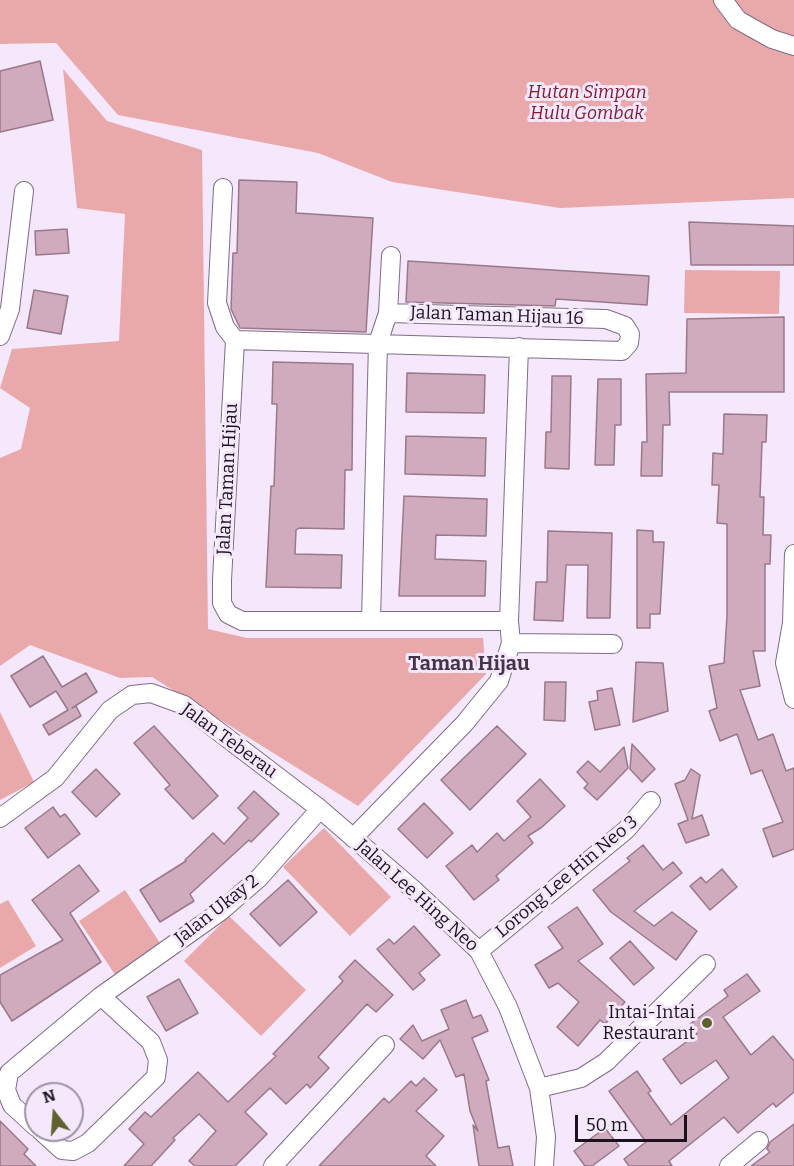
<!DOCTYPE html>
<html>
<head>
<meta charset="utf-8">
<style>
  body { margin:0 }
  #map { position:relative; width:794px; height:1166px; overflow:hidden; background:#f5e8fc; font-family:Bitter,serif }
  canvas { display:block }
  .north { position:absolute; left:24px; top:1082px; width:60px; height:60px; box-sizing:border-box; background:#f5e8fc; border:2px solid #9d92a3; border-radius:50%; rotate:343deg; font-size:16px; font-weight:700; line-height:24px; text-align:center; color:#1a121d }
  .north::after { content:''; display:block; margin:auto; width:21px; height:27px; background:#5f612e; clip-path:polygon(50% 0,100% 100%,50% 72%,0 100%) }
  .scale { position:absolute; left:575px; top:1115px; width:112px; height:27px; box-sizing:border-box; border:3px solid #1a121d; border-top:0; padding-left:8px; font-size:18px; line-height:21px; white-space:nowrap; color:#1a121d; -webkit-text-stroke:4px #f5e8fc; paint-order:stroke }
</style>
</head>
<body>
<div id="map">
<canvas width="794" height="1166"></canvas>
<div class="north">N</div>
<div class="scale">50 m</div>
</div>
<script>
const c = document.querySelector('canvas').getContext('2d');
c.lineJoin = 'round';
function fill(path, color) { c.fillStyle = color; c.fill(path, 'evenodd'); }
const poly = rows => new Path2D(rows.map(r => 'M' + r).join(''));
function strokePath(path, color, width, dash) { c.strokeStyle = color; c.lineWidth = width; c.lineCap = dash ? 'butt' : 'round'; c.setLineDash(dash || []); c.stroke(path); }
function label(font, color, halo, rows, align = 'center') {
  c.font = font + ' Bitter,serif'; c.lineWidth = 6; c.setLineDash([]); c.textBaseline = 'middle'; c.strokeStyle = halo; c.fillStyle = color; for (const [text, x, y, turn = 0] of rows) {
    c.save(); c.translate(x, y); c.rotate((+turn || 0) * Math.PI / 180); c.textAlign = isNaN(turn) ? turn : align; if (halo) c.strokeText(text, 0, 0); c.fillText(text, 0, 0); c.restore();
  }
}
fill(poly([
  [0,0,794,0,794,198,560,208,392,182,318,153,118,115,56,43,0,44],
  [63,69,107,121,202,150,208,629,247,638,483,638,486,674,358,806,152,677,120,678,30,645,0,666,0,458,21,449,30,408,0,388,12,349,119,341,125,214,77,208],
  [685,270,780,271,779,314,684,313],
  [0,712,34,782,0,800],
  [324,828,391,897,350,936,283,867],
  [125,890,162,946,116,976,79,921],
  [8,900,36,946,0,968,0,904],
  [229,916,306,990,261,1036,184,961]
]), '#e9a8aa');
const building = poly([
  [40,61,53,120,0,132,0,71,40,61],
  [239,180,297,182,296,213,373,218,366,332,240,328,231,309,233,253,237,253,239,180],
  [689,222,794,226,794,265,691,265,689,222],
  [67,229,69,253,36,255,35,231,67,229],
  [408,261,649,276,647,305,556,299,555,306,406,302,408,261],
  [34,290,68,296,61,334,27,328,34,290],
  [784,317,784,392,669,392,670,425,663,425,662,476,641,476,642,442,647,442,646,374,686,373,687,319,784,317],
  [273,362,353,364,352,470,345,470,344,529,299,528,296,530,295,554,342,555,341,588,266,587,271,486,274,486,277,404,272,404,273,362],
  [407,373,485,375,484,413,406,412,407,373],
  [552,376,571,376,569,469,545,468,546,432,551,432,552,376],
  [598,379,621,379,621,425,615,425,614,465,595,465,598,379],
  [724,414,767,415,766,442,762,442,760,497,764,497,763,535,771,535,770,564,765,564,765,651,753,651,760,686,740,690,758,740,773,734,786,771,794,768,794,849,773,857,763,829,783,822,762,770,751,774,737,734,720,741,709,711,717,708,709,666,724,663,727,616,727,524,717,523,719,485,712,485,713,453,723,454,724,414],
  [406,436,486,438,485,476,405,474,406,436],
  [404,496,487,499,486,536,436,535,435,559,486,561,485,596,399,596,404,496],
  [637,530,653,531,653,542,664,542,660,614,650,614,650,628,637,628,637,530],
  [548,531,612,533,610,618,587,618,588,565,566,565,563,621,534,620,536,582,547,582,548,531],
  [43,656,62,687,86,673,97,692,72,708,76,706,81,716,49,735,43,725,68,710,56,691,30,707,11,676,43,656],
  [636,662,663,663,668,711,633,722,636,662],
  [545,682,566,682,565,721,544,720,545,682],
  [612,688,620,725,595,730,589,702,598,700,597,691,612,688],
  [154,726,218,796,193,819,165,789,170,785,134,743,154,726],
  [497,726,526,754,470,810,441,780,497,726],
  [632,744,655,769,642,782,630,769,632,744],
  [624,747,628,768,597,800,584,788,588,784,577,772,588,761,600,772,624,747],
  [96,769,120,794,96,817,72,792,96,769],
  [691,769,700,775,692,819,702,815,709,835,686,843,678,824,688,820,675,784,685,780,691,769],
  [540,779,565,806,542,827,528,836,533,843,496,876,499,880,474,900,446,866,472,845,477,852,497,833,504,841,531,817,517,801,540,779],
  [254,791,279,814,251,842,249,840,190,894,194,901,160,922,140,890,186,861,185,860,213,833,224,844,248,818,238,808,254,791],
  [424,803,453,833,427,858,398,829,424,803],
  [53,807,60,817,65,814,80,834,48,858,25,828,53,807],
  [643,845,663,870,673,862,682,873,634,911,654,926,672,912,697,931,676,960,611,912,593,890,630,861,627,858,643,845],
  [79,865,99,891,70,913,101,962,12,1021,0,1002,0,975,63,940,32,900,79,865],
  [722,869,737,887,710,910,690,886,701,877,706,883,722,869],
  [288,880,317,912,280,946,250,914,288,880],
  [577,907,603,944,578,961,625,1002,605,1024,600,1020,578,1046,557,1027,579,1002,558,983,549,988,535,965,563,948,548,927,577,907],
  [414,926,440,955,419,973,425,980,413,990,377,949,389,939,394,944,414,926],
  [630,941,654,968,634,985,610,958,630,941],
  [355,960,393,995,376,1012,367,1004,318,1057,329,1068,310,1088,307,1084,286,1104,270,1088,245,1112,267,1134,235,1166,195,1166,189,1161,216,1131,199,1114,173,1138,175,1140,151,1166,124,1166,144,1144,129,1129,145,1112,151,1117,198,1072,228,1102,276,1056,273,1054,343,981,339,977,355,960],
  [747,974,760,991,723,1017,751,1055,773,1036,794,1061,794,1092,776,1107,773,1103,738,1133,724,1117,669,1161,672,1166,629,1166,624,1159,646,1142,609,1091,637,1071,651,1091,648,1093,671,1125,729,1078,716,1060,681,1084,663,1059,697,1034,690,1024,728,996,724,990,747,974],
  [179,979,198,1013,166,1031,147,997,179,979],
  [466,1000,473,1018,481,1015,488,1031,472,1038,489,1080,486,1081,498,1148,509,1146,513,1166,479,1166,473,1125,478,1131,470,1111,464,1074,456,1077,440,1040,423,1059,400,1039,413,1025,422,1041,449,1029,441,1010,466,1000],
  [424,1078,437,1090,416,1111,444,1136,426,1156,436,1166,319,1166,384,1098,389,1103,411,1081,416,1086,424,1078],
  [0,1121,28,1149,24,1154,36,1166,0,1166,0,1121],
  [794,1124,794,1166,751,1166,770,1152,767,1149,770,1142,794,1124],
  [605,1128,619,1146,592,1166,585,1166,574,1151,605,1128]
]);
fill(building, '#d0abbe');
strokePath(building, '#9a788a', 1.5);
const minor = poly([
  [723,0,738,20,772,39,794,46],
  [223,188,217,303,225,327,235,340],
  [0,336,10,309,24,191],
  [235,340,622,351,629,343,630,334,625,326,606,319,388,313],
  [235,340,222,580,222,603,228,614,242,621,509,621],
  [794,554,792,623,785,663,794,699],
  [371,621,378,343,388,313,391,256],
  [511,643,613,644],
  [0,818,55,778,110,710,132,695,151,693,184,705,320,809,414,890,479,951,508,1007,539,1088,546,1137,544,1166],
  [353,838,464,724,499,681,511,643,509,621,519,347],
  [479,951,626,830,651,801],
  [539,1088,581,1078,606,1062,706,964],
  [36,1127,12,1105,6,1090,9,1073,101,996,221,911,259,878,320,809],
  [40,1130,62,1150,73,1151,88,1143,156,1077,158,1060,151,1042,101,996],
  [273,1166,385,1045],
  [729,1166,759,1141]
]);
strokePath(minor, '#7f6c88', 20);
strokePath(minor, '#fff', 18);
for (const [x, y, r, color] of [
  [707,1023,6,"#5f612e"]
]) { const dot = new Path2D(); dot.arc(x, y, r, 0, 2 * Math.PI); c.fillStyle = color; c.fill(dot); strokePath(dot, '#f5e8fc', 2); }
label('italic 18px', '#811c2d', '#f5e8fc', [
  ["Hutan Simpan",587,93],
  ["Hulu Gombak",587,114]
]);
label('18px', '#1a121d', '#f5e8fc', [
  ["Jalan Taman Hijau 16",497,316,2],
  ["Jalan Taman Hijau",228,479,-87],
  ["Jalan Teberau",229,741,36],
  ["Lorong Lee Hin Neo 3",567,877,-40],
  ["Jalan Lee Hing Neo",417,896,42],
  ["Jalan Ukay 2",217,910,-38]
]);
label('18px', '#1a121d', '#f5e8fc', [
  ["Intai-Intai",695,1013],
  ["Restaurant",695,1034]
], 'right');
label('bold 20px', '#44334c', '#f5e8fc', [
  ["Taman Hijau",469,664]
]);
</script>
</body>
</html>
